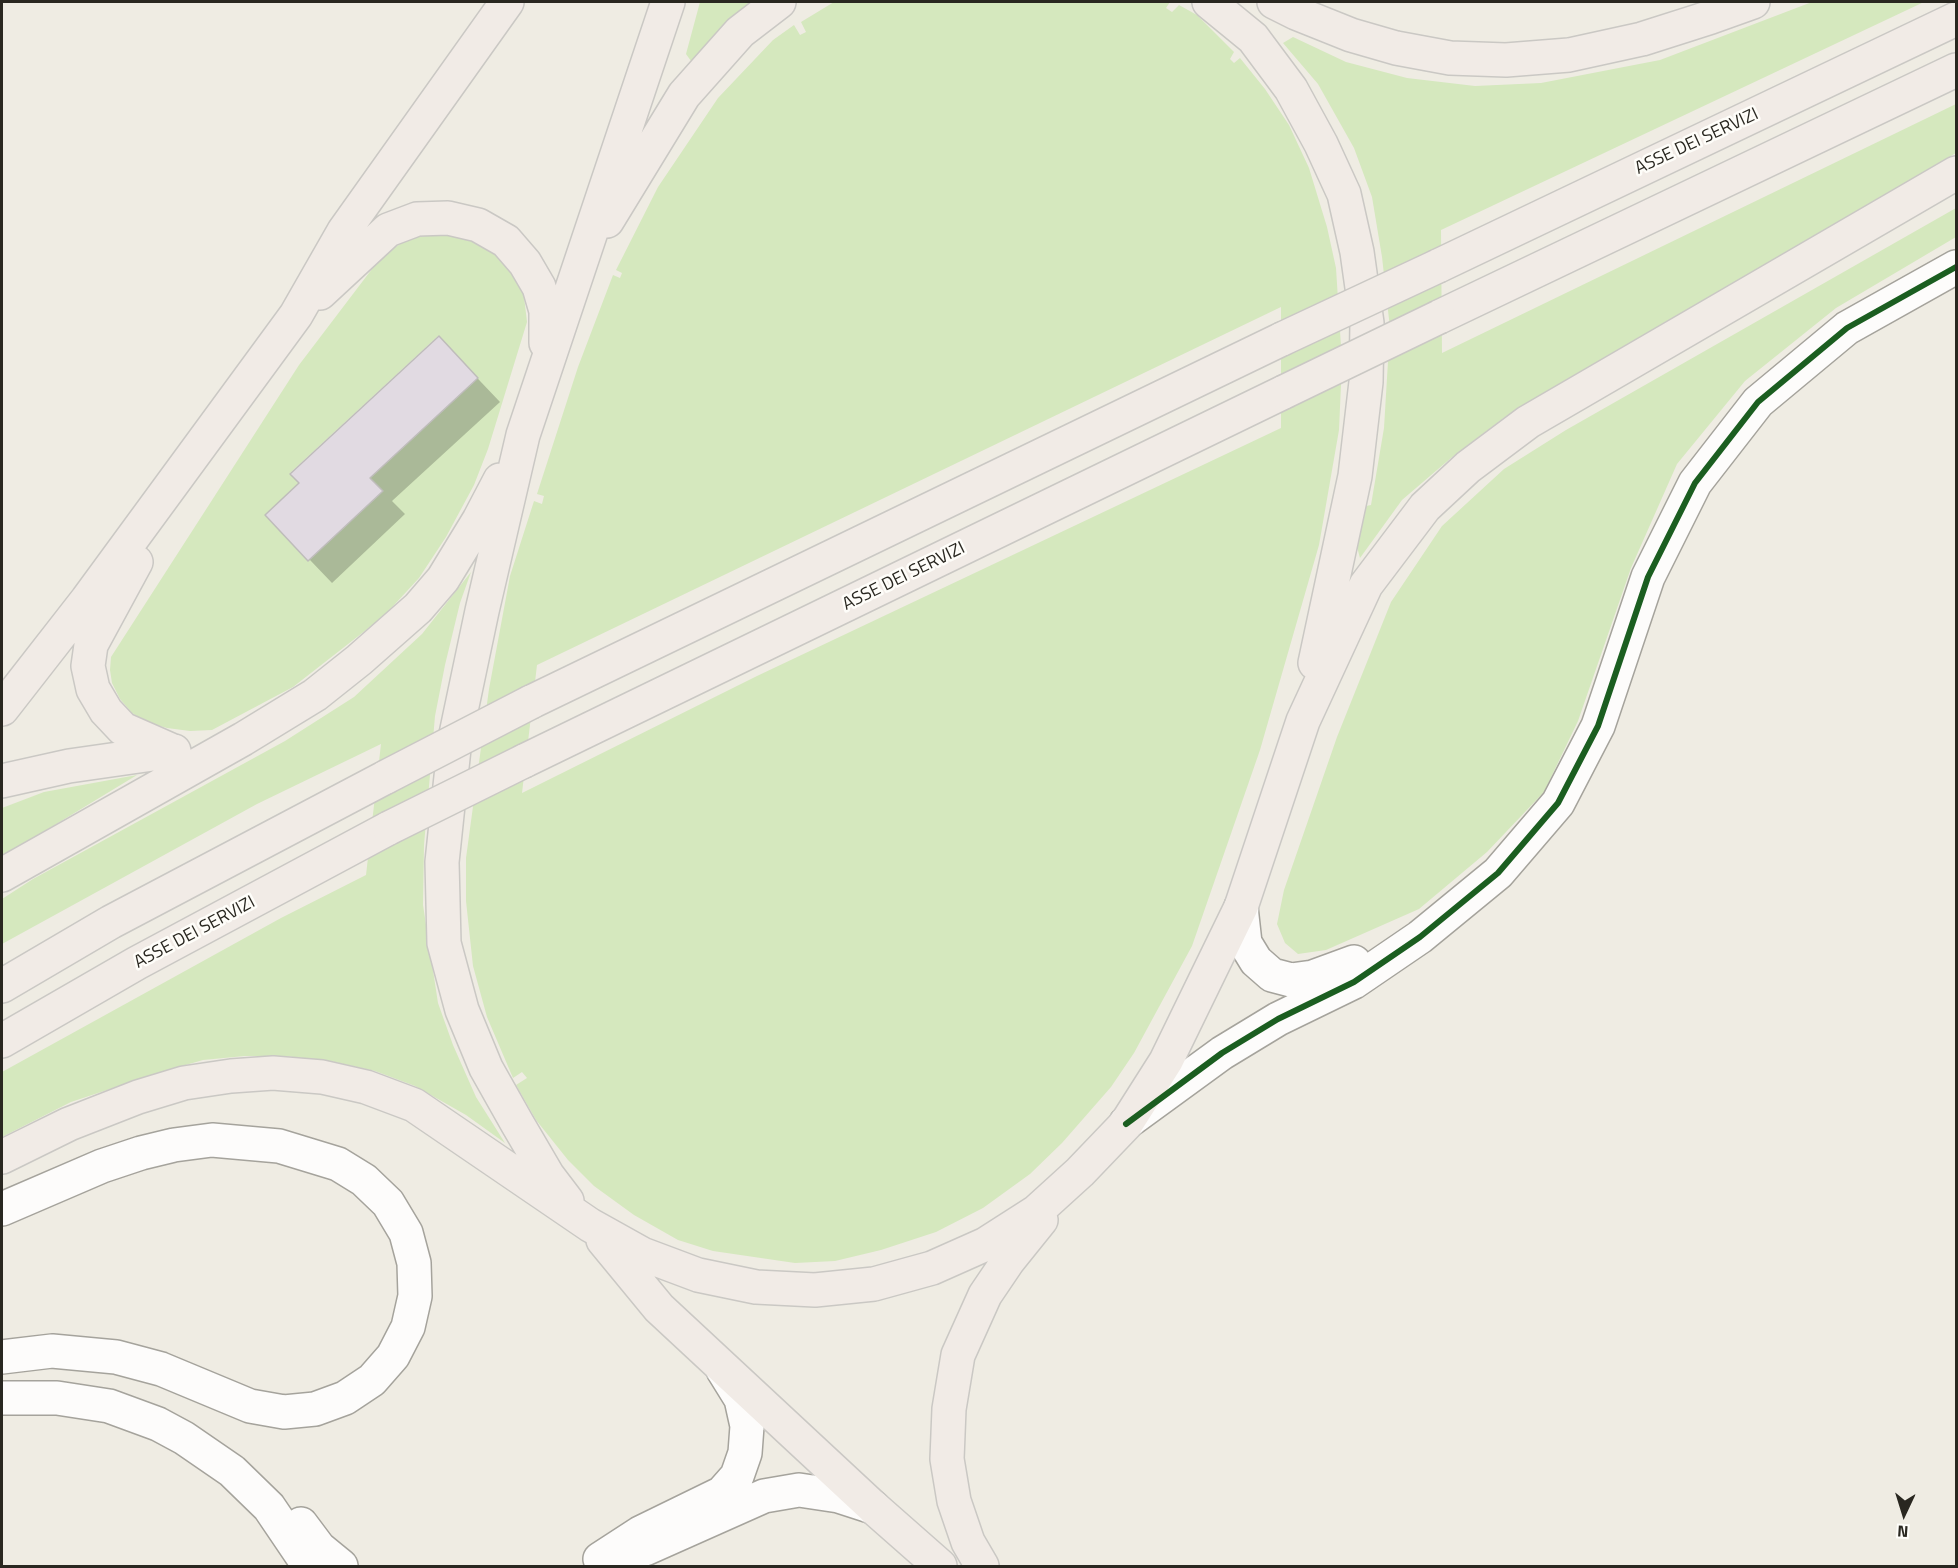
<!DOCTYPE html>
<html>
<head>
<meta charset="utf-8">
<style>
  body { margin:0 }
  #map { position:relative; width:1958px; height:1568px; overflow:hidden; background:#efece3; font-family:"Titillium Web",sans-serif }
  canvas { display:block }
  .frame { position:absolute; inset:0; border:3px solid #292720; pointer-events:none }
  .north { position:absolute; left:1874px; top:1484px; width:60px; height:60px; -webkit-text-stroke:4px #fefdf9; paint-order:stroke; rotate:184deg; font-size:16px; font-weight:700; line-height:24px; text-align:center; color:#292720 }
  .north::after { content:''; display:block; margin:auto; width:21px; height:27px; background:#292720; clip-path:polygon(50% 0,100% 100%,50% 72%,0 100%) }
</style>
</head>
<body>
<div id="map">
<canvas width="1958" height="1568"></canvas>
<div class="frame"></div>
<div class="north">N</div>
</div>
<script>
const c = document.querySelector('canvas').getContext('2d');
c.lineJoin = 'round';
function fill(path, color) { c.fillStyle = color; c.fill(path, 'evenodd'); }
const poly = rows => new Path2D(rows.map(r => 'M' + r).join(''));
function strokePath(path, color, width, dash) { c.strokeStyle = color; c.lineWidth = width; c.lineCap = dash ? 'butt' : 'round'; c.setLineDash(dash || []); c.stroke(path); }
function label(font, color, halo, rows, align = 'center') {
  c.font = font + ' "Titillium Web",sans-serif'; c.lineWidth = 5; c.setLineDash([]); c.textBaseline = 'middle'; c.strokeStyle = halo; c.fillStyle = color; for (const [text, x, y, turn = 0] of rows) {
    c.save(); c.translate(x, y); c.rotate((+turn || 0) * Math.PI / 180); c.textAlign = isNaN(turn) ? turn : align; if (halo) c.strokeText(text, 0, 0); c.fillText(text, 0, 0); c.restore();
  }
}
fill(poly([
  [700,2,753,2,719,30,691,61,686,54],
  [834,2,1170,2,1166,8,1172,12,1179,5,1197,15,1234,52,1230,59,1234,63,1240,58,1265,89,1289,125,1309,168,1327,227,1336,268,1342,362,1339,430,1319,545,1260,750,1192,946,1134,1053,1111,1087,1062,1143,1030,1174,983,1208,936,1232,881,1250,835,1261,795,1263,713,1251,678,1240,634,1215,594,1186,568,1160,536,1120,516,1085,527,1078,522,1072,513,1078,487,1017,473,966,466,901,466,858,489,689,510,576,534,501,542,504,544,496,537,494,578,367,613,275,620,278,622,273,616,270,658,187,718,98,773,40,794,25,800,35,806,32,801,22],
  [1281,307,1281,428,757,676,522,793,537,665],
  [1812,2,1924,2,1441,230,1442,353,1956,104,1956,153,1505,417,1451,458,1402,500,1360,558,1357,547,1366,506,1371,505,1384,428,1390,328,1382,257,1372,197,1354,148,1318,84,1283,43,1293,37,1346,62,1407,78,1475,86,1541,83,1660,60],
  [1956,208,1956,237,1836,308,1745,381,1677,464,1631,568,1578,721,1544,792,1487,852,1419,909,1326,950,1298,954,1285,943,1277,924,1284,890,1337,737,1391,602,1442,526,1504,469,1566,430],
  [453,233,477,242,504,258,523,288,527,322,488,449,474,485,446,537,419,578,384,616,293,687,212,730,190,731,167,728,146,722,132,713,120,699,112,683,110,670,111,657,299,365,375,265,389,252,408,238],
  [438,336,478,378,370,478,383,491,308,561,265,515,299,483,290,473],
  [471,572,460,603,445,665,435,716,424,845,423,905,438,1003,453,1045,476,1097,505,1143,466,1115,415,1086,375,1071,330,1061,285,1056,245,1056,203,1060,158,1073,71,1102,2,1137,2,1072,281,918,366,875,381,744,257,804,2,944,2,899,33,879,285,741,354,697,422,634],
  [137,775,2,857,2,808,44,792]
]), '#d5e8be');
fill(poly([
  [461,361,500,402,392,501,405,514,332,583,267,515]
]), '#0003');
const building = poly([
  [439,336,478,378,370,478,383,491,308,561,265,515,299,483,290,474,439,336]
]);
fill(building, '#e1dae2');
strokePath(building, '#bebcba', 1.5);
const minor = poly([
  [1241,907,1245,943,1256,961,1272,975,1291,980,1313,977,1354,962],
  [1126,1123,1222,1053,1278,1019,1354,982,1420,937,1498,873,1558,803,1598,726,1648,577,1695,483,1758,402,1847,328,1956,267],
  [2,1209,102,1166,141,1153,174,1145,212,1140,279,1146,338,1164,364,1180,388,1203,406,1233,414,1263,415,1296,408,1327,393,1356,372,1380,345,1398,315,1409,284,1412,250,1406,161,1369,116,1357,52,1351,2,1357],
  [723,1370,741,1399,747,1426,745,1453,737,1476,722,1493,640,1533,600,1559,645,1549,764,1496,799,1490,839,1496,873,1507],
  [2,1398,57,1398,109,1406,158,1424,184,1438,232,1471,269,1507,309,1566],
  [301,1524,319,1548,341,1566]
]);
const major = poly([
  [1209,2,1253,38,1291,89,1321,144,1344,194,1357,252,1367,323,1366,382,1355,476,1315,663],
  [1274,2,1296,13,1351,35,1396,48,1450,58,1506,60,1569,55,1642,39,1711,17,1753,2],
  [607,221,684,95,740,32,779,2],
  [1438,266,1956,19],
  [320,293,388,230,417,219,448,218,478,225,506,241,525,263,539,287,546,311,546,343],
  [1439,317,1956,70],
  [136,562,91,645,88,666,93,689,106,711,123,729,173,751],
  [531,702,1282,339],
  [2,709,87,600,296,315,344,231,507,2],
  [524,761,1284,392],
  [2,781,69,766,174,751],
  [2,875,243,739,315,695,359,660,418,608,443,579,479,520,500,480],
  [2,986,111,922,386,777],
  [2,1041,137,963,389,828],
  [2,1157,69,1124,138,1097,184,1083,231,1076,273,1073,322,1077,366,1087,414,1105,590,1225,642,1254,698,1275,756,1287,815,1290,874,1284,932,1268,986,1244,1036,1212,1080,1172,1126,1124,1166,1061,1241,907,1303,721,1366,585,1425,507,1468,467,1528,422,1956,173],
  [567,1201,548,1176,517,1123,486,1068,462,1010,444,943,442,862,455,739,482,611,523,435,668,2],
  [603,1240,659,1308,873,1507,940,1566],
  [982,1566,968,1542,954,1501,947,1459,949,1409,958,1355,985,1295,1008,1261,1041,1220]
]);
strokePath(minor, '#a5a39c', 36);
strokePath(major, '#cac8c4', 36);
strokePath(minor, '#fdfcfb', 33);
strokePath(major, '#f1ebe6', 33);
const majorBridge = poly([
  [1282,339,1438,266],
  [1284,392,1439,317],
  [386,777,531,702],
  [389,828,524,761]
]);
strokePath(majorBridge, '#cac8c4', 36, []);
strokePath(majorBridge, '#f1ebe6', 33);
strokePath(poly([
  [1126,1124,1222,1053,1278,1019,1354,982,1420,937,1498,873,1558,803,1598,726,1648,577,1695,483,1758,402,1847,328,1956,267]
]), '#1b5e20', 6);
label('18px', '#292720', '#fefdf9', [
  ["ASSE DEI SERVIZI",1697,142,-25],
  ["ASSE DEI SERVIZI",904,577,-26],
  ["ASSE DEI SERVIZI",195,933,-28]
]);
</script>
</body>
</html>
